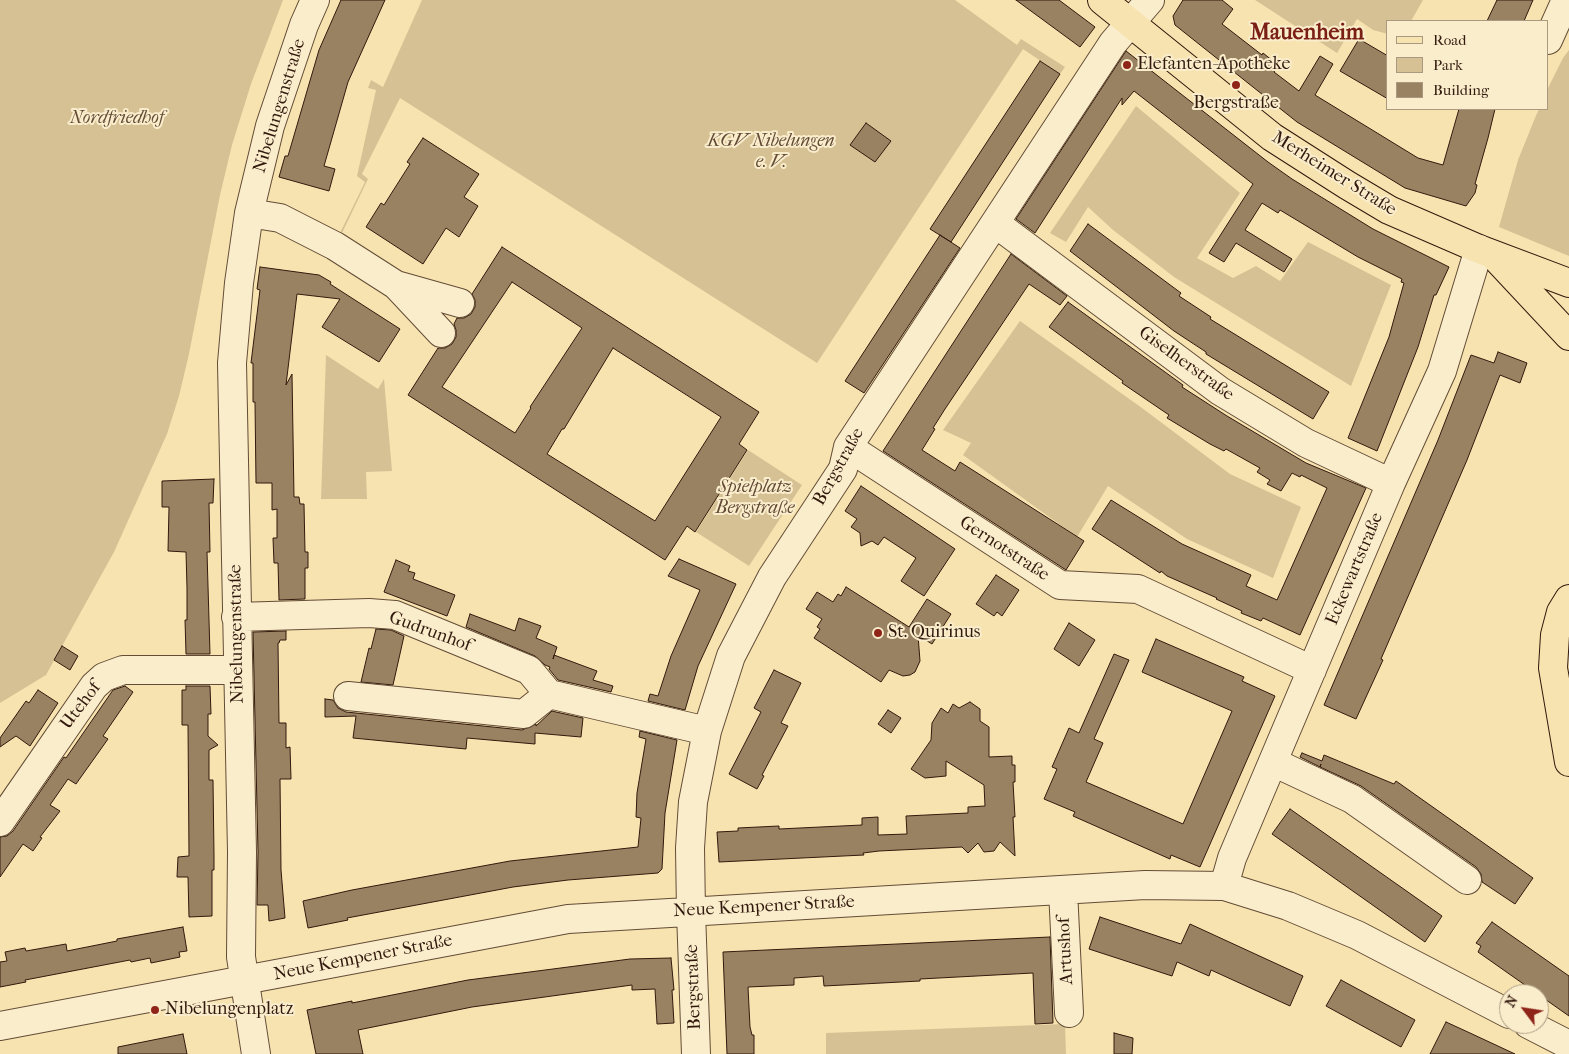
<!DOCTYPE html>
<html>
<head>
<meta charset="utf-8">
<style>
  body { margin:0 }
  #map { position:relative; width:1569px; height:1054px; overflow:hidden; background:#f7e3b0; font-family:"IM FELL French Canon",serif }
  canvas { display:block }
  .legend { position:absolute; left:1386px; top:20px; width:162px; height:90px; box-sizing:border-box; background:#faedcc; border:1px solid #aa9880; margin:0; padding:6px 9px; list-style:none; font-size:15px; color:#32190d }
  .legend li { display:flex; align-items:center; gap:10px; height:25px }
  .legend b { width:25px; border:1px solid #aa9880 }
  .north { position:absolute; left:1499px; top:984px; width:50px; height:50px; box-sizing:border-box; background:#faedcc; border:1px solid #aa9880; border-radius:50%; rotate:301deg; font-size:14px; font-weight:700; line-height:20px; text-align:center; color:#32190d }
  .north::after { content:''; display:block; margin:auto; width:18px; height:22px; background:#8f2418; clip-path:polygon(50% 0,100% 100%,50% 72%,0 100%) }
</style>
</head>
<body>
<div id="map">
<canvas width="1569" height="1054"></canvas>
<ul class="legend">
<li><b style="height:6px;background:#f7e3b0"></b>Road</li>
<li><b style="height:14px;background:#d6c194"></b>Park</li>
<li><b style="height:14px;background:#988262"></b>Building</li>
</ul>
<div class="north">N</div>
</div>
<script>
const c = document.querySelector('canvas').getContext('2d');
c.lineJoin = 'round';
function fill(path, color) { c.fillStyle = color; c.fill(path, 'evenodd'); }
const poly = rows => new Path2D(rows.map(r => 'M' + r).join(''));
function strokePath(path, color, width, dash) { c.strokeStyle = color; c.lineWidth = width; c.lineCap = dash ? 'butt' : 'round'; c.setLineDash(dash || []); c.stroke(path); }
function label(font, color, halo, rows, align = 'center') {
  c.font = font + ' "IM FELL French Canon",serif'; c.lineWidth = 4; c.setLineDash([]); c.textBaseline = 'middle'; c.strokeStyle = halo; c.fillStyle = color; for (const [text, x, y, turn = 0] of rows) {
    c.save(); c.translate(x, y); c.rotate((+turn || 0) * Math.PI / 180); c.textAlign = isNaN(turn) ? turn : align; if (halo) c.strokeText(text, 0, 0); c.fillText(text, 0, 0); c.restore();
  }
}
fill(poly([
  [0,0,283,0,251,84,232,145,220,195,189,354,179,396,167,434,114,552,46,675,0,703],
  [422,0,955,0,1017,45,1021,39,1065,67,1060,74,1023,49,817,363,400,98,362,174,368,179,342,233,340,233,365,182,357,176,376,90,368,88,371,80,383,87],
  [1255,0,1423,0,1411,21,1388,21,1388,34,1373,30,1357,19,1337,53],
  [1569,50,1569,256,1499,227,1518,160,1535,118,1539,109,1548,109,1548,88,1563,58],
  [1136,106,1240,193,1197,258,1233,278,1256,266,1280,281,1308,242,1391,285,1351,386,1174,277,1113,230,1088,207,1066,242,1050,233],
  [1020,321,1142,408,1230,474,1301,507,1273,578,1187,539,1108,486,1077,537,963,455,971,443,943,430],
  [326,355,378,389,384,379,392,471,366,472,367,499,321,499],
  [748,450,802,485,749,566,696,532],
  [1065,1024,1066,1054,826,1054,826,1033]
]), '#d6c194');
const building = poly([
  [341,0,385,0,348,82,324,166,335,169,329,191,279,177,285,156,288,156,319,50,341,0],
  [1016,0,1059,0,1095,27,1080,47,1016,0],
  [1183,0,1222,0,1233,9,1222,24,1262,55,1263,53,1278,65,1274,72,1299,91,1320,56,1333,64,1315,95,1418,158,1443,165,1459,109,1495,109,1488,138,1475,184,1477,185,1475,193,1466,206,1405,188,1297,122,1175,25,1173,16,1183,0],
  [1497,0,1533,0,1524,21,1487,21,1497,0],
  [1359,39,1388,56,1388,99,1340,71,1359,39],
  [1126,51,1268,162,1292,179,1373,229,1449,267,1436,295,1434,295,1418,347,1377,451,1348,438,1389,337,1404,283,1401,282,1402,279,1358,257,1280,210,1278,213,1262,203,1245,230,1292,259,1284,272,1236,243,1224,262,1209,253,1253,184,1134,91,1122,105,1122,98,1035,233,1016,219,1126,51],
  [1040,61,1060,74,951,242,930,229,1040,61],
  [866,123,891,141,875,162,850,145,866,123],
  [423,138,479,174,464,197,478,206,459,237,446,228,423,264,366,227,381,203,384,205,410,164,407,162,423,138],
  [1088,224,1181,293,1179,296,1211,317,1210,319,1329,392,1313,419,1206,354,1206,352,1174,331,1070,251,1088,224],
  [940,235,960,248,864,393,845,381,940,235],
  [502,247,759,412,739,444,747,450,695,532,687,526,665,560,408,395,438,348,445,348,452,344,456,337,456,330,454,324,457,318,464,318,471,314,475,307,475,300,472,294,502,247],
  [512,282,582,328,530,407,531,408,515,433,442,387,512,282],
  [613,348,721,417,655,521,547,454,562,429,564,429,613,348],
  [1011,254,1067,296,1060,305,1029,284,945,409,933,428,935,429,922,450,955,471,960,462,1084,541,1066,570,883,451,1011,254],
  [260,267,319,275,331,282,330,284,400,329,379,362,322,327,340,299,297,294,286,385,292,374,294,497,299,497,300,504,304,504,305,552,308,552,308,568,305,568,305,599,279,600,278,563,274,563,273,538,277,538,277,509,272,510,272,483,256,483,255,402,253,402,253,363,251,363,260,290,257,289,260,267],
  [1068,302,1183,385,1182,387,1227,416,1306,463,1366,488,1300,635,1263,618,1261,621,1241,613,1242,611,1216,599,1217,598,1167,576,1161,571,1160,573,1092,529,1111,500,1182,544,1251,575,1246,586,1277,600,1327,488,1301,475,1300,477,1292,473,1281,491,1267,484,1270,480,1257,472,1260,468,1226,449,1224,451,1210,444,1167,418,1169,415,1122,383,1123,381,1049,327,1068,302],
  [1498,352,1527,363,1520,383,1500,375,1467,460,1381,659,1383,660,1356,719,1324,705,1438,440,1471,355,1494,363,1498,352],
  [214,479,213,503,209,503,210,552,207,552,210,654,186,654,185,620,187,620,187,588,186,552,168,551,169,507,162,507,162,481,214,479],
  [861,486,955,549,924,596,901,581,916,558,884,537,878,545,872,541,861,546,860,533,851,527,857,519,845,511,861,486],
  [679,559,736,584,698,666,685,710,648,701,650,694,658,696,671,656,700,590,668,576,679,559],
  [396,560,410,566,408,571,415,573,413,579,455,595,447,616,384,592,396,560],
  [996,575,1019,590,1002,616,997,612,994,616,976,604,996,575],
  [846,587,909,627,927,599,951,614,932,644,918,635,920,661,915,672,910,675,903,676,889,670,881,682,814,638,820,629,817,627,822,619,806,609,817,592,833,602,838,594,841,596,846,587],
  [470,614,515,631,519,618,541,626,536,638,557,647,553,659,554,655,597,671,593,680,613,686,611,692,558,680,549,669,550,667,545,665,535,656,466,627,470,614],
  [1069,623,1095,640,1079,666,1054,649,1069,623],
  [376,629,391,630,404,636,393,685,361,682,369,648,371,649,376,629],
  [286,631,286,640,280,640,279,643,278,643,279,723,286,723,286,748,290,747,291,779,280,779,281,870,285,918,269,921,268,905,257,905,258,852,253,632,286,631],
  [1156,639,1244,677,1242,681,1275,696,1200,867,1171,855,1170,859,1073,816,1075,812,1044,799,1057,769,1052,767,1069,728,1079,733,1114,654,1129,660,1094,739,1103,743,1086,782,1183,824,1232,711,1142,672,1156,639],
  [62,646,78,656,70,670,54,660,62,646],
  [774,670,801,683,781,723,788,726,762,775,764,776,757,789,729,774,761,712,754,708,774,670],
  [125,686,133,692,103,736,108,739,76,784,68,779,50,805,60,811,40,837,42,838,33,851,23,844,0,877,0,837,7,836,13,831,64,757,66,758,113,690,125,686],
  [186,686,210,686,211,714,208,714,208,736,218,745,209,750,209,780,213,780,214,856,214,870,212,870,212,916,189,917,188,877,177,877,178,857,189,856,188,725,182,725,182,690,186,690,186,686],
  [38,690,58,703,30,746,16,736,0,747,0,738,26,701,29,703,38,690],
  [325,699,333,700,338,708,346,712,522,730,536,724,536,726,552,711,556,712,583,718,581,737,535,733,535,744,467,738,466,749,353,738,356,716,325,717,325,699],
  [970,702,980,709,980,721,989,727,989,757,1012,756,1012,765,1015,765,1015,782,1013,782,1015,817,1013,817,1015,856,1000,842,994,851,984,852,978,843,968,853,962,847,879,851,863,853,864,855,719,862,717,832,738,831,738,828,779,826,779,829,862,825,862,818,878,817,878,835,907,834,906,816,968,813,968,807,985,806,984,785,946,761,946,776,925,778,911,769,931,740,932,723,941,708,948,713,953,704,959,708,970,702],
  [888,710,901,718,891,733,878,724,888,710],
  [640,731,677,740,665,813,662,869,658,873,568,880,513,887,347,918,348,920,308,928,303,901,352,890,510,861,638,847,641,818,636,817,637,793,646,739,639,737,640,731],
  [1302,753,1322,761,1324,755,1394,784,1396,781,1533,878,1515,904,1482,882,1481,874,1476,867,1361,786,1320,767,1321,764,1320,767,1300,757,1302,753],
  [1290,809,1442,916,1425,942,1272,834,1290,809],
  [1100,917,1181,944,1190,924,1303,976,1290,1006,1211,970,1209,976,1177,962,1172,976,1089,949,1100,917],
  [1492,922,1569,976,1569,1016,1478,952,1481,946,1476,943,1492,922],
  [183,927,187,951,179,952,180,957,151,963,150,958,131,962,130,960,25,980,26,982,0,987,0,962,7,961,5,952,25,948,26,951,66,944,67,951,117,941,117,939,183,927],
  [1050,937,1053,1023,1035,1024,1033,973,920,979,920,981,824,986,823,976,794,978,794,985,748,987,750,1027,752,1035,754,1035,754,1054,727,1054,723,952,1050,937],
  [671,958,674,990,672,990,674,1023,657,1024,655,989,632,990,632,985,472,1007,358,1030,363,1054,316,1054,307,1010,352,1001,352,1003,468,980,630,959,671,958],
  [1341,980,1415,1020,1401,1047,1326,1006,1341,980],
  [1446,1022,1470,1033,1515,1054,1430,1054,1446,1022],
  [1114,1033,1133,1038,1132,1054,1114,1054,1114,1033],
  [183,1034,187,1054,118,1054,118,1047,183,1034]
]);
fill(building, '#988262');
strokePath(building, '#32190d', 1);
const minor = poly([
  [1548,40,1566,0],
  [249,213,280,218,335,246,396,285,460,303],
  [995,223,1220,391,1306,443,1391,483],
  [396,285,441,333],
  [848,447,1060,585,1138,589,1312,670],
  [236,617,369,613,395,615,529,670,549,694,707,731],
  [348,696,524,714,549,694],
  [1273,762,1352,799,1467,880],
  [0,822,94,686,104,677,123,670,237,670],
  [1224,886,1232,858,1391,483,1442,371,1479,249],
  [1063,890,1069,1013],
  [1528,1024,1569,1045],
  [0,1026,568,919,1145,885,1224,886,1288,906,1357,935,1509,1014],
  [256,1054,241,957,242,852,232,363,239,283,249,213,270,126,304,25,315,0],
  [696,1054,691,912,690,848,693,802,707,731,731,656,772,577,843,469,848,447,1113,43,1150,0]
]);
const major = poly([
  [1102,0,1272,137,1347,185,1389,210,1479,249,1569,283],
  [1496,258,1569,336],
  [1569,599,1561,612,1555,635,1553,668,1569,762]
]);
strokePath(minor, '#634c36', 30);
strokePath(major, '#32190d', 30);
strokePath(minor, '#faedcc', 28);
strokePath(major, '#f7e3b0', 28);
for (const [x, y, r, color] of [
  [1127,65,5,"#8f2418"],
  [1236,85,5,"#8f2418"],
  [878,633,5,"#8f2418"],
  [155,1010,5,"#8f2418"]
]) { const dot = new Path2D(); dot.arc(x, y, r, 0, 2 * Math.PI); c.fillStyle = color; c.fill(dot); strokePath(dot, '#faedcc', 2); }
label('18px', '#32190d', '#faedcc', [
  ["Elefanten-Apotheke",1137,65],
  ["Bergstraße",1236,104,"center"],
  ["St. Quirinus",888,633],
  ["Nibelungenplatz",165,1010]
], 'left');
label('18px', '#32190d', '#faedcc', [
  ["Nibelungenstraße",280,106,-73],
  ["Merheimer Straße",1334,174,32],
  ["Giselherstraße",1186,364,36],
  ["Bergstraße",839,467,-61],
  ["Gernotstraße",1004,549,33],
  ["Eckewartstraße",1355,569,-67],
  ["Gudrunhof",430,632,20],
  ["Nibelungenstraße",237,634,-91],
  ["Utehof",81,706,-53],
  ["Neue Kempener Straße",764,907,-3],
  ["Artushof",1066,951,-93],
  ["Neue Kempener Straße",363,958,-11],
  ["Bergstraße",694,987,-92]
]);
label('italic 18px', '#634b36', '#faedcc', [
  ["Nordfriedhof",117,119],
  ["KGV Nibelungen",771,142],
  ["e. V.",771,163],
  ["Spielplatz",755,488],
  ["Bergstraße",755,509]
]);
label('bold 22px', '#7a1f14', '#faedcc', [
  ["Mauenheim",1307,34]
]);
</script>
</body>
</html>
